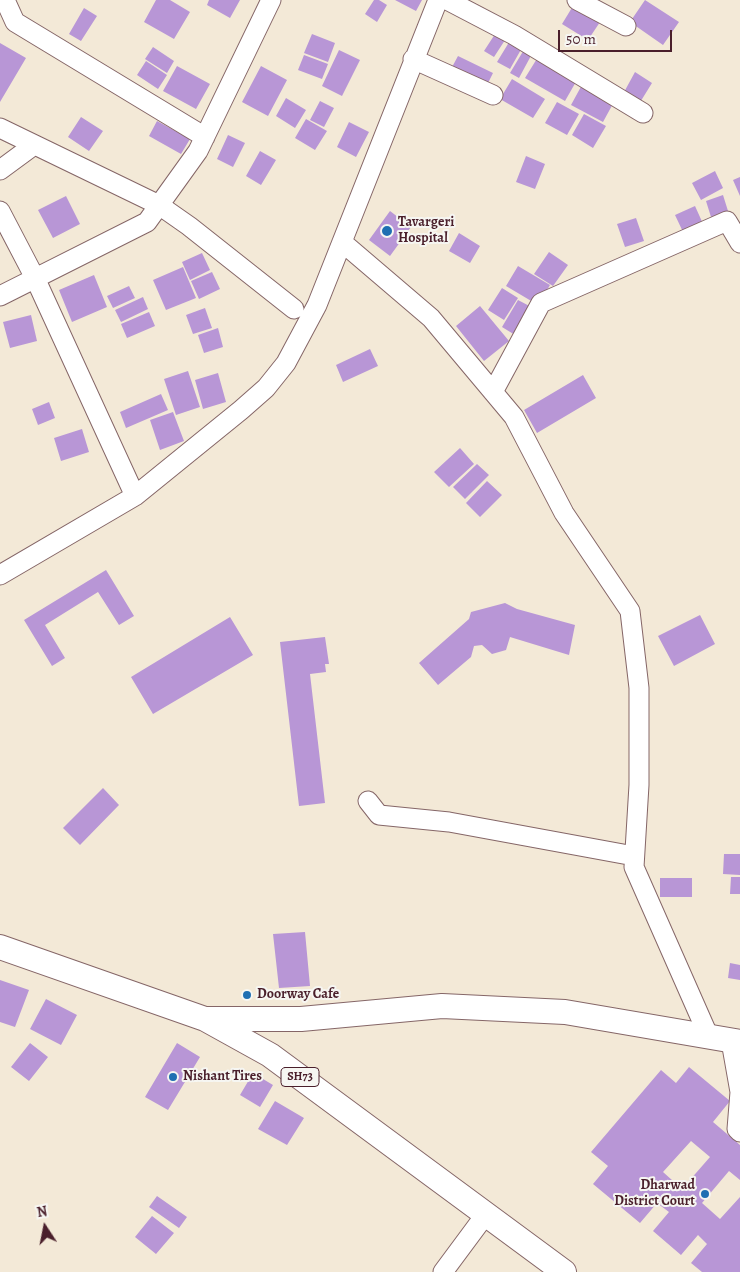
<!DOCTYPE html>
<html>
<head>
<meta charset="utf-8">
<style>
  body { margin:0 }
  #map { position:relative; width:740px; height:1272px; overflow:hidden; background:#f3e9d7; font-family:Alegreya,serif }
  canvas { display:block }
  .north { position:absolute; left:20px; top:1202px; width:50px; height:50px; -webkit-text-stroke:4px #f6f6f2; paint-order:stroke; rotate:349deg; font-size:14px; font-weight:700; line-height:20px; text-align:center; color:#4a1f2b }
  .north::after { content:''; display:block; margin:auto; width:18px; height:22px; background:#4a1f2b; clip-path:polygon(50% 0,100% 100%,50% 72%,0 100%) }
  .scale { position:absolute; left:558px; top:30px; width:114px; height:22px; box-sizing:border-box; border:2px solid #4a1f2b; border-top:0; padding-left:6px; font-size:15px; line-height:18px; white-space:nowrap; color:#4a1f2b; -webkit-text-stroke:4px #f6f6f2; paint-order:stroke }
</style>
</head>
<body>
<div id="map">
<canvas width="740" height="1272"></canvas>
<div class="north">N</div>
<div class="scale">50 m</div>
</div>
<script>
const c = document.querySelector('canvas').getContext('2d');
c.lineJoin = 'round';
function fill(path, color) { c.fillStyle = color; c.fill(path, 'evenodd'); }
const poly = rows => new Path2D(rows.map(r => 'M' + r).join(''));
function strokePath(path, color, width, dash) { c.strokeStyle = color; c.lineWidth = width; c.lineCap = dash ? 'butt' : 'round'; c.setLineDash(dash || []); c.stroke(path); }
function label(font, color, halo, rows, align = 'center') {
  c.font = font + ' Alegreya,serif'; c.lineWidth = 4; c.setLineDash([]); c.textBaseline = 'middle'; c.strokeStyle = halo; c.fillStyle = color; for (const [text, x, y, turn = 0] of rows) {
    c.save(); c.translate(x, y); c.rotate((+turn || 0) * Math.PI / 180); c.textAlign = isNaN(turn) ? turn : align; if (halo) c.strokeText(text, 0, 0); c.fillText(text, 0, 0); c.restore();
  }
}
fill(poly([
  [156,0,170,0,190,12,174,39,144,22],
  [209,0,240,0,230,18,207,5],
  [374,0,379,0,387,5,377,22,365,14],
  [395,0,422,0,416,11],
  [645,0,679,22,663,45,630,22],
  [573,6,600,22,588,40,562,24],
  [84,8,97,16,81,41,69,34],
  [497,31,507,37,494,57,484,51],
  [312,34,335,43,328,62,304,53],
  [511,39,523,46,510,69,497,62],
  [0,43,26,58,0,102],
  [153,47,174,61,167,73,145,59],
  [525,48,533,52,519,78,510,73],
  [339,50,360,60,342,96,322,86],
  [304,55,328,64,322,79,298,70],
  [458,56,493,73,486,87,451,69],
  [538,57,577,80,565,101,525,78],
  [146,61,167,75,158,89,137,75],
  [177,66,210,84,196,109,163,91],
  [261,66,287,80,268,116,242,102],
  [635,72,652,83,639,104,623,94],
  [512,79,545,99,533,118,500,99],
  [583,83,615,100,603,122,571,105],
  [286,98,306,110,295,128,276,116],
  [320,101,334,108,324,127,310,120],
  [557,102,579,114,567,135,545,123],
  [584,114,606,126,593,148,572,135],
  [81,117,103,131,89,151,68,137],
  [306,119,327,131,315,150,295,138],
  [157,121,190,139,181,154,149,136],
  [349,122,369,132,356,157,337,147],
  [228,135,245,143,233,167,217,159],
  [260,151,276,160,261,185,246,176],
  [526,156,545,164,535,189,516,182],
  [715,171,723,188,701,200,692,183],
  [740,177,740,196,733,180],
  [723,195,728,211,711,217,706,201],
  [66,196,80,224,53,238,38,210],
  [695,206,704,226,684,234,675,215],
  [390,211,411,227,390,256,369,240],
  [636,218,644,241,625,247,617,224],
  [459,233,480,246,470,263,449,251],
  [549,252,568,265,553,286,534,274],
  [202,253,210,270,190,280,182,262],
  [518,266,550,285,538,305,506,286],
  [183,267,196,298,166,310,153,280],
  [212,272,220,289,199,299,191,281],
  [94,275,107,307,72,322,59,290],
  [129,286,135,298,113,308,107,296],
  [502,288,518,298,504,320,488,310],
  [143,297,148,309,121,322,115,310],
  [518,300,537,310,520,338,502,327],
  [480,306,509,341,484,361,456,326],
  [205,308,212,328,193,334,186,315],
  [149,312,155,326,127,338,121,324],
  [31,315,37,341,10,348,3,322],
  [218,328,223,347,204,353,198,335],
  [370,349,378,366,343,382,336,365],
  [188,371,200,407,176,415,164,379],
  [218,373,226,402,203,409,195,380],
  [583,375,596,398,537,433,524,410],
  [161,394,168,410,126,428,120,412],
  [49,402,55,418,38,425,32,409],
  [173,412,184,441,160,450,150,420],
  [82,429,89,452,61,461,54,438],
  [460,448,474,464,449,487,434,472],
  [477,464,489,475,465,499,453,487],
  [487,481,502,495,480,517,466,503],
  [106,570,134,616,119,625,98,592,45,625,65,658,52,666,24,620],
  [505,603,517,609,575,625,569,655,510,637,506,650,492,654,482,645,474,646,471,657,438,685,419,663,469,619,471,612],
  [700,615,715,644,674,666,658,636],
  [230,617,253,655,153,714,131,677],
  [325,637,329,664,325,664,326,672,310,674,325,803,299,806,280,642],
  [103,788,119,805,80,845,63,828],
  [724,854,740,854,740,875,723,874],
  [731,877,740,877,740,894,730,894],
  [660,878,692,878,692,897,660,897],
  [305,932,310,986,279,988,273,934],
  [730,963,740,965,740,980,728,978],
  [0,980,29,990,15,1027,0,1022],
  [46,999,77,1015,61,1045,30,1029],
  [30,1043,48,1057,29,1081,11,1067],
  [177,1043,200,1057,168,1110,145,1097],
  [689,1067,730,1101,713,1122,740,1145,740,1180,729,1171,702,1203,720,1219,740,1197,740,1272,702,1272,691,1263,707,1244,698,1235,681,1255,653,1231,669,1212,657,1203,640,1223,593,1184,608,1166,591,1152,661,1070,676,1083],
  [691,1141,710,1157,682,1189,663,1172],
  [253,1073,273,1085,260,1107,240,1095],
  [275,1101,304,1118,287,1145,258,1129],
  [157,1196,187,1217,179,1228,149,1207],
  [152,1216,174,1233,156,1254,135,1237]
]), '#b896d6');
const minor = poly([
  [5,0,15,22,205,137],
  [447,0,514,35,643,113],
  [577,0,626,26],
  [413,59,493,95],
  [0,128,159,205,189,226,294,309],
  [0,170,34,145],
  [0,211,35,278,135,496],
  [342,242,431,318,514,417,564,513,630,611,639,688,639,785,634,867,709,1037],
  [0,296,147,222,198,151,271,0],
  [493,392,541,303,727,221,740,243],
  [0,575,135,496,241,410,266,388,286,363,317,305,438,0],
  [368,801,379,815,449,822,634,856],
  [731,1041,740,1092,737,1129,740,1132],
  [443,1272,486,1214]
]);
const major = poly([
  [0,947,205,1019,270,1055,564,1272],
  [207,1019,301,1019,442,1006,565,1012,740,1042]
]);
strokePath(minor, '#856667', 21);
strokePath(major, '#856667', 26);
strokePath(minor, '#fff', 19);
strokePath(major, '#fff', 24);
for (const [x, y, r, color] of [
  [387,231,6,"#1f6fb2"],
  [247,995,5,"#1f6fb2"],
  [173,1077,5,"#1f6fb2"],
  [705,1194,5,"#1f6fb2"]
]) { const dot = new Path2D(); dot.arc(x, y, r, 0, 2 * Math.PI); c.fillStyle = color; c.fill(dot); strokePath(dot, '#f6f6f2', 2); }
for (const [x, y, w] of [
  [300,1077,38]
]) { const box = new Path2D(); box.roundRect(x - w / 2, y - 9.5, w, 19, 4); c.fillStyle = '#f6f6f2'; c.fill(box); strokePath(box, '#4a1f2b', 1); }
label('bold 12px', '#4a1f2b', null, [
  ["SH73",300,1077]
]);
label('bold 14px', '#4a1f2b', '#f6f6f2', [
  ["Tavargeri",398,223],
  ["Hospital",398,239],
  ["Doorway Cafe",257,995],
  ["Nishant Tires",183,1077],
  ["Dharwad",695,1186,"right"],
  ["District Court",695,1202,"right"]
], 'left');
</script>
</body>
</html>
